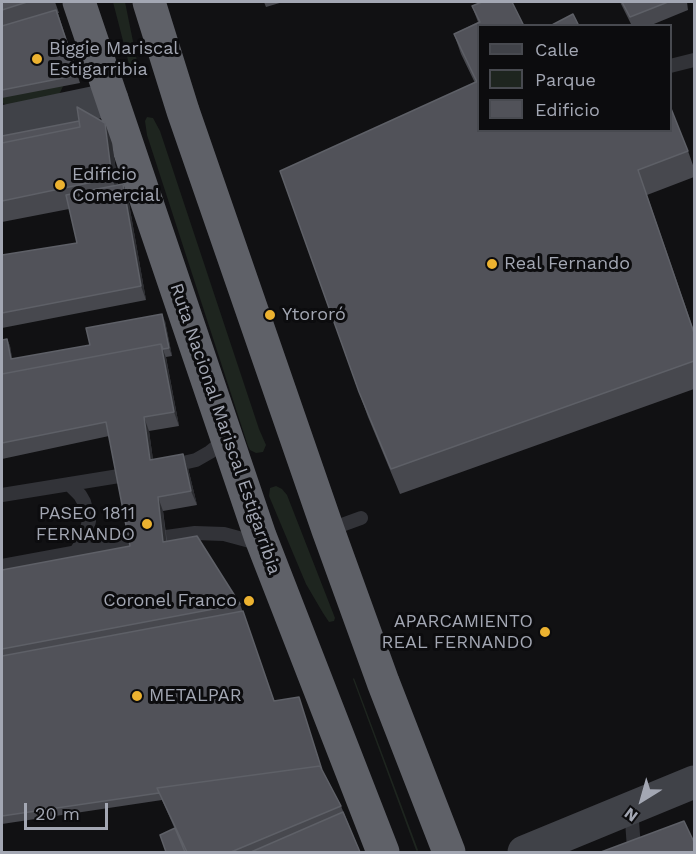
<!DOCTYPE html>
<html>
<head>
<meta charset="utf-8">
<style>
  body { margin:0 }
  #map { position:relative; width:696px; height:854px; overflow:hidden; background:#111113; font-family:"Work Sans",sans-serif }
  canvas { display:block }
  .frame { position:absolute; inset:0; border:3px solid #a3a7b3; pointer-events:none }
  .legend { position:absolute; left:477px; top:24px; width:195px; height:108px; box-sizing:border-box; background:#0c0c0e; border:2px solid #484a50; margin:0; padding:8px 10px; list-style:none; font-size:18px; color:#a3a7b3 }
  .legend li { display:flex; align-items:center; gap:12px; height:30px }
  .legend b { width:30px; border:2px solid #484a50 }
  .north { position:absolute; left:612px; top:770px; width:60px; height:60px; -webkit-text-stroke:4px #0c0c0e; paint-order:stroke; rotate:217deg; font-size:16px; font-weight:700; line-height:24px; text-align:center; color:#a3a7b3 }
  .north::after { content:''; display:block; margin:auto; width:21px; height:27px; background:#a3a7b3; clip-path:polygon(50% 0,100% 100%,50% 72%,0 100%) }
  .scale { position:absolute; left:24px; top:803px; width:84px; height:27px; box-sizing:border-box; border:3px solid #a3a7b3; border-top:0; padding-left:8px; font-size:18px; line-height:21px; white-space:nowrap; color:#a3a7b3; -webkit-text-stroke:4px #0c0c0e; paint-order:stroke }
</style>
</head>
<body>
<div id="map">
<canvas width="696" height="854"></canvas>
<div class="frame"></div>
<ul class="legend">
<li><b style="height:8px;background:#404248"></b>Calle</li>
<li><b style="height:16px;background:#1e251f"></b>Parque</li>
<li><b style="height:16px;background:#515259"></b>Edificio</li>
</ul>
<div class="north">N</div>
<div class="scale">20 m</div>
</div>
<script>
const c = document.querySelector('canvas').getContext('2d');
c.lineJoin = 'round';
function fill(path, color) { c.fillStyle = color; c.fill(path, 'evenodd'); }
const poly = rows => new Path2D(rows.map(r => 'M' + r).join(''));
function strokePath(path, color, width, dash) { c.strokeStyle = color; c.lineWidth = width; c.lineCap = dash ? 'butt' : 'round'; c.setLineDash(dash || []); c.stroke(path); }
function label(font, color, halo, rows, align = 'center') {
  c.font = font + ' "Work Sans",sans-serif'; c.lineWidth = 6; c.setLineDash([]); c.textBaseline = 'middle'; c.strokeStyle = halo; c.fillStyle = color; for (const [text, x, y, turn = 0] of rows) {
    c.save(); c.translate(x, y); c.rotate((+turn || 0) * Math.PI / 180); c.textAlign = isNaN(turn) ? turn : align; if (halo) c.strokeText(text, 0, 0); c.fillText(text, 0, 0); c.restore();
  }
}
fill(poly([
  [113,2,125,2,137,61,135,65,132,66,129,64],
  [2,63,64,84,59,95,18,109,2,103],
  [147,117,153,118,160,131,259,429,266,445,263,452,256,453,250,450,248,446,147,135,145,121],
  [276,486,282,489,287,495,335,618,334,621,329,622,323,613,306,584,269,496,270,488],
  [354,678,418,850,417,851,416,850,353,679]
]), '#1e251f');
strokePath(poly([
  [670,66,694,60],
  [170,466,196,460,210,452,226,439],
  [69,484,80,495,84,502,89,521,84,540,75,553],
  [2,495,119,476],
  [328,530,361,518],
  [166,537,195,533,224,534,261,544],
  [2,566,132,542],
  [631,808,634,848]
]), '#323338', 14);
strokePath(poly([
  [2,122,112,99],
  [524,852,694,782]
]), '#404248', 33);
strokePath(poly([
  [79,2,260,536,383,852],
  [149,2,183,111,328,530,383,682,449,852]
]), '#5f6168', 33);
fill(poly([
  [2,2,55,2,59,13,58,13,80,83,2,98],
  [264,2,283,2,266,7],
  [480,2,512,2,478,130,688,151,694,168,694,177,647,195,694,331,694,389,400,494,368,417,280,171,475,83,461,54,454,34,478,22,472,6],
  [620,2,687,2,688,10,649,26,632,26],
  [2,136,112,143,118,185,123,184,128,198,146,300,2,328,2,255,77,243,69,209,2,222],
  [165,321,172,356,166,357,179,426,149,431,153,460,183,454,188,468,197,505,163,511,167,541,240,604,274,701,323,772,341,806,360,852,185,852,162,800,2,824,2,570,130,546,109,436,2,459,2,340,7,339,10,346,12,359,90,345]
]), '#47484e');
fill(poly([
  [105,123,112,143,120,199,112,178],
  [123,184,128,198,146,300,141,286],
  [162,314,165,321,172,356,169,348],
  [7,339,10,346,14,367,11,359],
  [161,344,166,358,179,426,174,412],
  [144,417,149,431,155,474,150,460],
  [183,454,188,468,197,505,191,491],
  [158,497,163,511,168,556,163,542]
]), '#2d2e32');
const building = poly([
  [2,2,27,2,2,10,2,2],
  [482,2,512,2,524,26,478,26,478,81,477,82,454,34,480,22,472,6,482,2],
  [622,2,668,2,630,17,622,2],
  [56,10,78,75,2,90,2,26,56,10],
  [573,14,579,26,550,26,573,14],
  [478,81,478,130,670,130,670,106,688,151,638,170,694,333,694,361,391,469,359,392,280,171,478,81],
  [77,107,105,123,112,178,2,201,2,143,80,127,77,107],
  [79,121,80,127,2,143,2,136,79,121],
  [123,184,141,286,2,313,2,255,77,243,66,195,123,184],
  [162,314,169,348,163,349,161,344,2,374,2,340,7,339,11,359,90,345,86,328,162,314],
  [161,344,174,412,144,417,150,460,183,454,191,491,158,497,163,542,197,536,240,604,2,649,2,570,130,546,106,422,2,443,2,374,161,344],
  [243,611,274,701,299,697,322,770,320,766,157,788,159,793,2,816,2,656,243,611],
  [320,766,341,806,231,852,187,852,157,788,320,766],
  [343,812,360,852,251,852,343,812],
  [684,821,694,842,694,852,601,852,684,821],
  [175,828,185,852,166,852,160,835,175,828]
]);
fill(building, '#515259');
strokePath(building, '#5e6067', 1.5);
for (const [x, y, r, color] of [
  [37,59,6,"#ecb230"],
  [60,185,6,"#ecb230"],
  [492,264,6,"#ecb230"],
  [270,315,6,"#ecb230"],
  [147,524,6,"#ecb230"],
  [249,601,6,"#ecb230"],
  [545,632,6,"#ecb230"],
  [137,696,6,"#ecb230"]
]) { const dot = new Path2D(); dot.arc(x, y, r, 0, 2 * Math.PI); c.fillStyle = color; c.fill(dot); strokePath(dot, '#0c0c0e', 2); }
label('18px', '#a3a7b3', '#0c0c0e', [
  ["Biggie Mariscal",49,49],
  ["Estigarribia",49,70],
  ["Edificio",72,175],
  ["Comercial",72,196],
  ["Real Fernando",504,264],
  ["Ytororó",282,315],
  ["PASEO 1811",135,514,"right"],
  ["FERNANDO",135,535,"right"],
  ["Coronel Franco",237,601,"right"],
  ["APARCAMIENTO",533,622,"right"],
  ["REAL FERNANDO",533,643,"right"],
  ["METALPAR",149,696]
], 'left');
label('18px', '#a3a7b3', '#0c0c0e', [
  ["Ruta Nacional Mariscal Estigarribia",225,429,71]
]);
</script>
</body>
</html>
